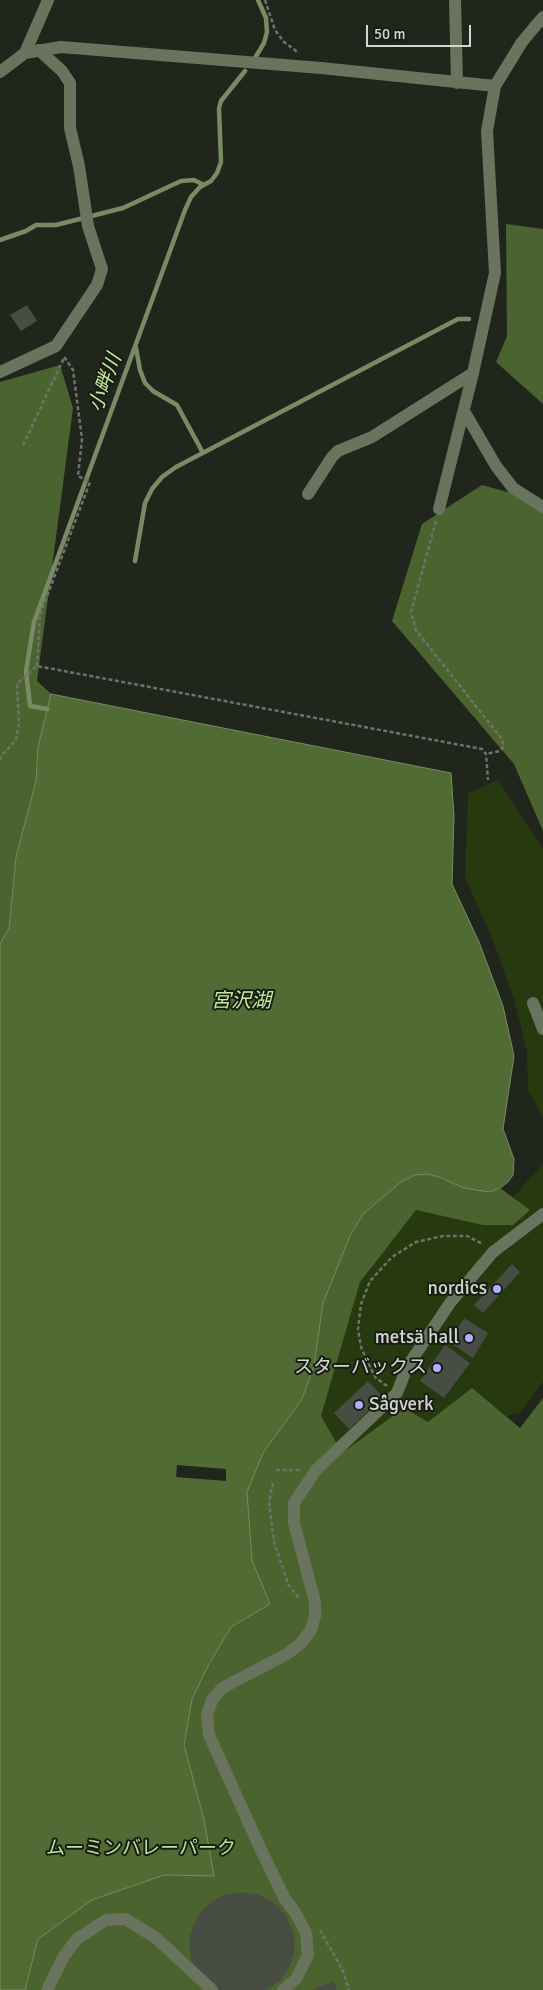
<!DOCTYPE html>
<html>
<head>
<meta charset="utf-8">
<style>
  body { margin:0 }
  #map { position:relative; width:543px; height:1990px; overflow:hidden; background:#21261d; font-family:Signika,sans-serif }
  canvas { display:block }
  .scale { position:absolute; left:366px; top:25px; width:105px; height:22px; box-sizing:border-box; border:2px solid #d3d7d0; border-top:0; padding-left:6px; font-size:15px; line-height:18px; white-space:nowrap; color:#d3d7d0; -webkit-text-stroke:4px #181d13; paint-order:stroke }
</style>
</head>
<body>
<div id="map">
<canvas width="543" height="1990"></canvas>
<div class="scale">50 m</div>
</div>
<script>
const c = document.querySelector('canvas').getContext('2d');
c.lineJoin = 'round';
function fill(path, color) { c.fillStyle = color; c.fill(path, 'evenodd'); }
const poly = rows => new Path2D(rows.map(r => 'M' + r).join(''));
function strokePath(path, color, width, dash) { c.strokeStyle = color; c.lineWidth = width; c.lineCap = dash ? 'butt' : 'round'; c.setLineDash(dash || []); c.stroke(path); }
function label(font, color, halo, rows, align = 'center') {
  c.font = font + ' Signika,"Noto Sans JP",sans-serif'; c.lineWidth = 4; c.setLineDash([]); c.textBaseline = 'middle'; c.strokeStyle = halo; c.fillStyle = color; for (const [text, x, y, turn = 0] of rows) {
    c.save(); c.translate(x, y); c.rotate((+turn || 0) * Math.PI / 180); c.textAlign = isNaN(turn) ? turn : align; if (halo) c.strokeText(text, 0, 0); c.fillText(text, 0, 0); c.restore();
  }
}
fill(poly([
  [498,780,543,849,543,1118,528,1090,527,1052,515,1002,492,938,465,877,468,793],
  [543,1164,543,1382,520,1413,444,1430,326,1479,290,1455,350,1284,407,1194,495,1217]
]), '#26390f');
fill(poly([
  [506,224,543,229,543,404,496,362,507,336],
  [60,365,73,408,37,681,51,694,38,747,36,781,16,857,9,928,0,944,0,382],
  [482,485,543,502,543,831,514,764,392,621,422,524],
  [428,1174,439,1177,464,1188,489,1192,500,1188,530,1210,513,1225,483,1225,416,1210,360,1282,321,1416,342,1453,404,1408,428,1422,472,1388,520,1428,543,1398,543,1990,25,1990,38,1939,92,1900,164,1875,213,1876,204,1820,184,1745,192,1699,209,1664,231,1627,270,1604,252,1560,247,1492,263,1453,302,1399,314,1366,323,1303,350,1236,363,1214,401,1182,415,1175]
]), '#4b642f');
const water = poly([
  [51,694,451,773,454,816,452,884,479,942,503,1006,514,1056,503,1129,514,1159,513,1175,508,1182,500,1188,489,1192,464,1188,439,1177,428,1174,415,1175,401,1182,363,1214,350,1236,323,1303,314,1366,302,1399,263,1453,247,1492,252,1560,270,1604,231,1627,209,1664,192,1699,184,1745,204,1820,214,1876,164,1875,92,1900,38,1939,25,1990,0,1990,0,944,9,928,16,857,36,781,38,747,51,694]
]);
fill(water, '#516b35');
strokePath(water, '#788b64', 1);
fill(poly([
  [177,1465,226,1469,226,1481,176,1477]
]), '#21261d');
strokePath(poly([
  [255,58,264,43,267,32,266,18,258,0],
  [0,240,26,231,36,225,56,225,123,208,181,181,194,180,204,185],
  [136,348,140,370,145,383,153,391,177,405,203,453],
  [135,561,145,503,152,489,162,477,176,467,458,319,469,319],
  [47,709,30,706,26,671,34,622,185,210,191,197,200,187,211,181,217,173,221,162,219,108,221,101,245,71]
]), '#788b64', 4.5);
fill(poly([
  [27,305,37,321,21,331,10,315],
  [512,1264,520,1272,483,1313,474,1305],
  [464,1318,488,1333,473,1358,449,1342],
  [445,1345,470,1363,444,1398,420,1381],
  [368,1381,383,1397,349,1429,334,1413],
  [239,1892,257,1894,273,1902,286,1915,293,1932,295,1948,290,1965,280,1981,266,1990,217,1990,200,1976,191,1960,189,1941,191,1932,198,1915,211,1902,221,1896],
  [333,1981,337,1990,312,1990]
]), '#484d43');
strokePath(poly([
  [265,0,275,30,284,42,299,53],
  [23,445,64,358],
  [436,521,411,612,416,630,501,738,504,746,500,751,486,754],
  [37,666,40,615,90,482,78,476,82,439,73,370,63,355],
  [0,760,1,756,16,740,19,724,17,684,37,666,482,749,486,754,488,780],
  [387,1386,376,1378,368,1363,361,1347,358,1329,361,1304,370,1281,392,1257,416,1242,443,1236,467,1236,483,1244],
  [276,1470,300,1470],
  [273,1483,269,1502,274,1542,289,1586,299,1598],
  [320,1930,343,1971,349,1990]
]), '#6e726a', 2.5, [4, 2.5]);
strokePath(poly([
  [455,0,457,83],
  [25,53,48,0],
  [0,72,25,53,61,47,321,68,495,86],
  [0,372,56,346,97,285,102,269,88,226,79,166,70,128,70,83,62,71,39,50],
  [464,411,496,466,513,488,543,507],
  [308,494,332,457,338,451,372,437,473,373],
  [439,509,473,373,495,273,487,131,495,86,522,42,543,17],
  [533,1003,543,1029],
  [47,1990,64,1956,77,1939,106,1920,125,1919,155,1937,212,1990],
  [283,1990,296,1979,308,1955,306,1933,295,1912,285,1899,261,1850,209,1735,207,1715,212,1700,222,1688,287,1654,301,1643,311,1630,315,1616,315,1602,294,1523,294,1503,316,1470,397,1393,407,1367,450,1303,493,1252,543,1214]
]), '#68745d', 12);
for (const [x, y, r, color] of [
  [497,1289,5,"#aab0fb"],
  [469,1338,5,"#aab0fb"],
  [437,1368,5,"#aab0fb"],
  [359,1405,5,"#aab0fb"]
]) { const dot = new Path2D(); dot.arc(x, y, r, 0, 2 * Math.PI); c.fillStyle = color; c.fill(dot); strokePath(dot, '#181d13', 2); }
label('19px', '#d3d7d0', '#181d13', [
  ["nordics",487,1289],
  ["metsä hall",459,1338],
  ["スターバックス",427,1368],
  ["Sågverk",369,1405,"left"]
], 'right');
label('19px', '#b7e08f', '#181d13', [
  ["ムーミンバレーパーク",141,1849]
]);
label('italic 20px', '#c3ed9b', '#181d13', [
  ["小畔川",106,383,-70],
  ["宮沢湖",241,1002]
]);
</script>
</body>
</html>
